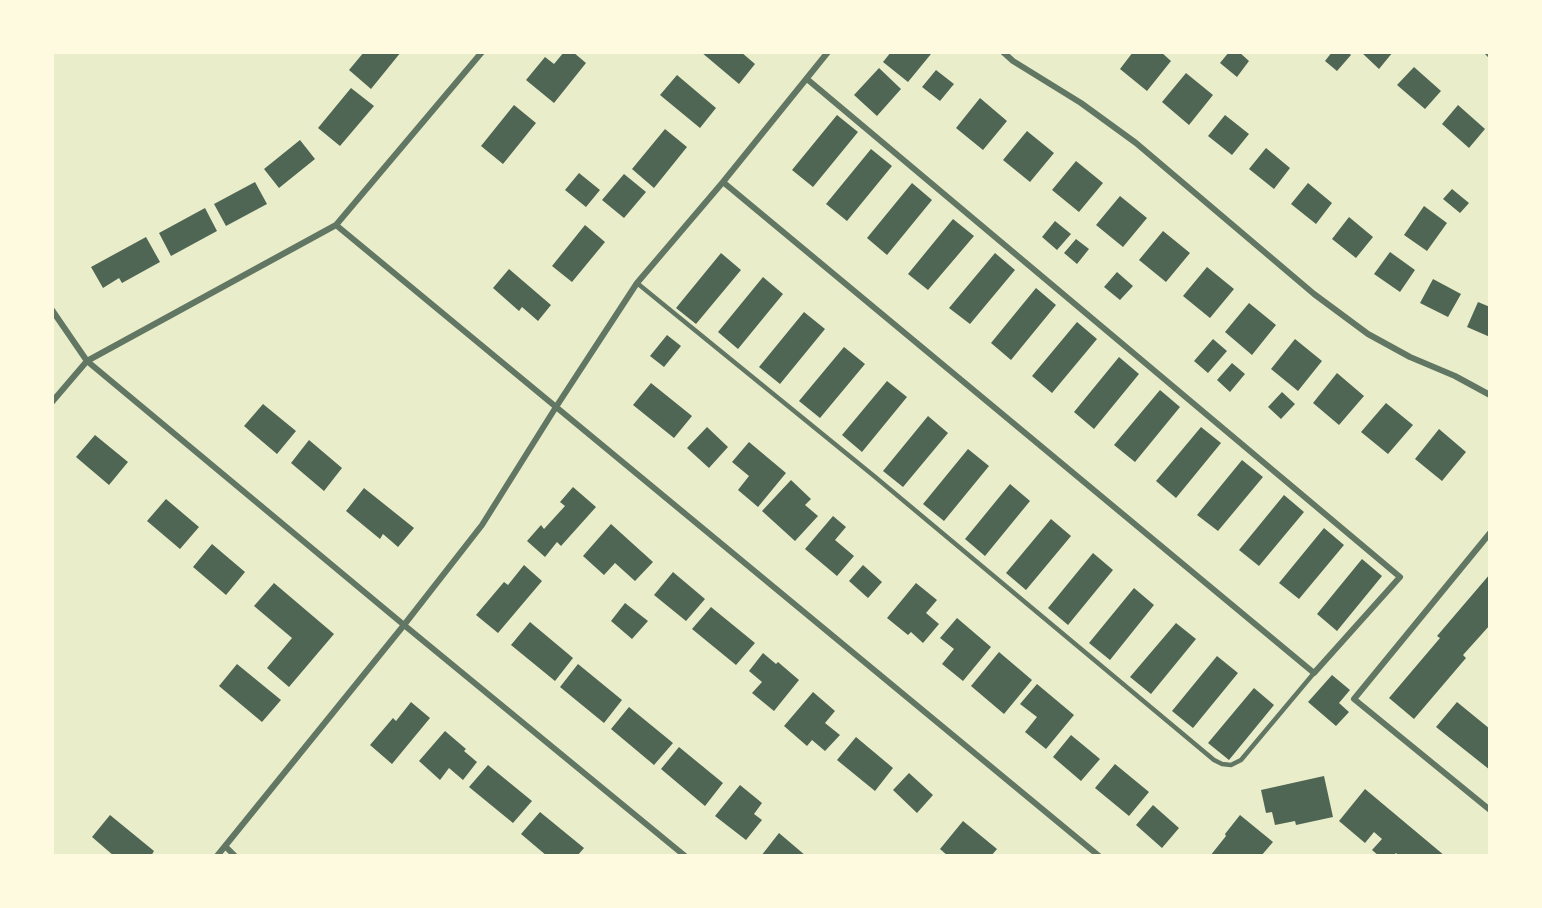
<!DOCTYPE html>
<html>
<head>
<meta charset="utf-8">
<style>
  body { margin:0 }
  #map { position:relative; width:1542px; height:908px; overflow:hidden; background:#e9edc9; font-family:"Libre Baskerville",serif }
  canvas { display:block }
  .frame { position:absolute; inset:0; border:54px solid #fefae0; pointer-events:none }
</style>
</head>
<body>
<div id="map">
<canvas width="1542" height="908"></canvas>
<div class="frame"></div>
</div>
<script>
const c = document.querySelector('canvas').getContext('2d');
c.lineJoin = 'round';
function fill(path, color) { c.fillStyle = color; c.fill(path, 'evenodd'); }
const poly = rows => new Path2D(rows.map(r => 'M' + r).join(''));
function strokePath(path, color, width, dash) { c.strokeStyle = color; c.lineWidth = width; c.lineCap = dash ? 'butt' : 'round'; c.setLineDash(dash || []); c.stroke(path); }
fill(poly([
  [364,52,401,52,371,89,349,70],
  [564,52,573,52,586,63,554,103,526,80,545,57,554,64],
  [701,52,741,52,755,64,739,84],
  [891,52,929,52,931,54,908,82,883,62],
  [1133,52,1161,52,1171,61,1147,91,1120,69],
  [1229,52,1239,52,1249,61,1237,77,1220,63],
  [1332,52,1348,52,1351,55,1337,71,1325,61],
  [1361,52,1393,52,1379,69],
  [1414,67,1441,91,1425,109,1397,85],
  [879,68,901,89,877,116,854,95],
  [936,70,954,84,940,101,922,87],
  [1186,73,1213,95,1189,125,1162,102],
  [677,75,716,108,700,128,660,95],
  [351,88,374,106,340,146,318,128],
  [980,98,1007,121,983,150,956,128],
  [514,105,536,123,503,164,481,146],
  [1458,105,1485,129,1469,148,1442,124],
  [837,115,858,132,813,187,792,170],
  [1225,115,1249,134,1232,155,1208,136],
  [665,129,687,147,654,188,632,169],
  [1027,131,1054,153,1030,182,1003,160],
  [300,140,315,159,279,188,264,169],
  [1266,148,1290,168,1274,189,1249,169],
  [871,149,892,166,847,221,826,204],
  [1076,161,1103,183,1079,212,1052,190],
  [579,173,600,190,586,207,565,190],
  [624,174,646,192,624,218,602,200],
  [255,182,267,204,226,226,214,204],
  [912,183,932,200,887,255,867,238],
  [1308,183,1332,203,1316,224,1291,204],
  [1452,189,1469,203,1460,213,1443,199],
  [1120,196,1147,218,1123,247,1096,225],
  [1424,206,1447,223,1427,251,1404,235],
  [205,208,217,231,171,256,159,233],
  [1349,217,1373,237,1356,258,1332,239],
  [953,219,974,236,928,290,908,274],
  [1055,221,1071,234,1057,250,1042,237],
  [585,225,605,242,572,282,552,266],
  [1163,231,1190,253,1166,282,1139,260],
  [146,237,160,262,122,283,119,278,103,288,91,267],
  [1076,239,1089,249,1077,264,1064,253],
  [1390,252,1415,270,1400,292,1374,274],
  [721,253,741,270,696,324,676,308],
  [995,253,1015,270,970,324,949,308],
  [1207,267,1234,289,1210,318,1183,296],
  [509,269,551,305,538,321,522,307,519,311,493,288],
  [1117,272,1133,286,1120,300,1104,287],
  [763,277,783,294,738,349,718,332],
  [1433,279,1461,294,1448,317,1420,303],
  [1036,288,1056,305,1011,360,991,343],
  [1478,302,1490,307,1490,337,1467,327],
  [1249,303,1276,325,1252,355,1225,332],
  [804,312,825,329,780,384,759,367],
  [1077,322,1097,339,1052,393,1032,376],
  [667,335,681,346,664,367,650,356],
  [1213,339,1227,351,1208,373,1194,361],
  [1295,339,1322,361,1298,391,1271,369],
  [844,347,865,364,820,418,799,401],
  [1119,357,1139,374,1094,429,1074,412],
  [1232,363,1245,374,1230,392,1217,380],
  [1337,373,1364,396,1339,425,1313,403],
  [887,381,907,397,862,452,842,435],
  [651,383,692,416,674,438,633,405],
  [1160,390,1180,407,1135,462,1114,445],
  [1282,392,1295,404,1281,419,1268,407],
  [1386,403,1413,425,1388,454,1361,432],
  [263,404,296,431,277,454,244,426],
  [928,416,948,433,903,487,883,471],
  [707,427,728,447,709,468,687,448],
  [1201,427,1221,443,1176,498,1156,481],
  [1439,429,1466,452,1442,481,1415,459],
  [95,435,128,462,109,485,76,457],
  [309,440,342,468,324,491,291,463],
  [749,442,786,473,758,507,738,490,749,476,732,462],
  [968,449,989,466,944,521,923,504],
  [1242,460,1263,477,1218,531,1197,515],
  [791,480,811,499,805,505,818,516,795,541,762,511],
  [1010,484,1030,501,985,556,965,539],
  [573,487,596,507,561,546,557,542,545,557,527,541,541,525,544,529,565,506,560,502],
  [364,488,414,528,398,547,383,534,380,539,346,511],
  [1284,495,1304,512,1259,566,1239,550],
  [166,499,199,527,180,549,147,521],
  [833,516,846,527,835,540,854,556,837,576,805,549],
  [1051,519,1071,536,1026,590,1006,573],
  [611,524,653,562,635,581,615,563,604,575,583,556],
  [1324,528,1344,545,1299,599,1279,583],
  [212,544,245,572,226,595,193,567],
  [1093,553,1113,570,1068,625,1048,608],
  [1362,559,1382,576,1337,631,1317,614],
  [524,565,542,581,498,633,476,615,504,582,508,585],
  [863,565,882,582,868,598,849,581],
  [673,572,705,599,686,621,654,595],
  [1490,574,1490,625,1463,655,1466,658,1414,719,1389,698,1440,638,1437,636],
  [274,583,334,634,289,687,267,668,292,638,254,606],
  [916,583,937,600,926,613,939,624,923,643,911,632,908,635,887,618],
  [1134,588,1154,605,1110,660,1089,643],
  [625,603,648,621,632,639,611,621],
  [711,607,755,643,736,665,692,629],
  [957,618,991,647,963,681,942,664,954,649,940,638],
  [530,622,573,658,555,681,511,645],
  [1176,623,1196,639,1151,694,1130,677],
  [999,652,1032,680,1004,714,971,686],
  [763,653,776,664,778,662,799,680,774,711,752,693,762,682,749,671],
  [1217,656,1238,673,1193,728,1172,711],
  [237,664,281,700,262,722,219,686],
  [578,664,622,700,604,723,560,687],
  [1332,675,1350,690,1339,703,1349,712,1336,726,1308,702],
  [1037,684,1074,715,1046,749,1025,732,1037,717,1020,704],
  [1254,688,1274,705,1229,760,1208,743],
  [813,692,835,711,825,723,840,735,825,751,812,740,807,746,784,726],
  [411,702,430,718,392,764,370,745,393,718,396,721],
  [1457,702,1490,729,1490,770,1436,727],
  [629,707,673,743,654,765,611,729],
  [445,731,466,749,464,751,477,762,463,780,449,768,440,780,419,761],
  [1071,735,1100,759,1081,781,1053,757],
  [856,737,893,768,875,791,837,760],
  [679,747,723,783,705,806,661,769],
  [1115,764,1149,792,1129,816,1095,788],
  [488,765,532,801,513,823,469,787],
  [909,773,933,795,917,813,893,790],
  [1324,776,1333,817,1296,825,1295,821,1275,825,1272,812,1266,813,1261,790],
  [740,785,762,803,754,814,762,820,746,840,715,816],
  [1365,789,1445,856,1399,856,1396,853,1393,856,1379,856,1372,850,1382,839,1374,832,1365,843,1339,821],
  [1153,805,1179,828,1162,848,1136,825],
  [540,812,584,848,577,856,547,856,521,834],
  [110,815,154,851,151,856,114,856,92,837],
  [1240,815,1273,842,1261,856,1210,856,1226,836,1225,834],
  [963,821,997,849,991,856,948,856,940,849],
  [779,833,806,856,761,856]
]), '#4f6655');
strokePath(poly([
  [637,283,874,476,1214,760,1222,764,1231,765,1241,760,1314,673]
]), '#617663', 4.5);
strokePath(poly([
  [1003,52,1013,61,1081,103,1136,143,1314,294,1368,334,1410,357,1455,376,1490,395],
  [1487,52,1490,55],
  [723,182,1314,673,1400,577,807,79],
  [336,225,1099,856],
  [52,310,87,361,404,625,685,856],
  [52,402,87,361,336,225,482,52],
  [1490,533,1354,699,1490,810],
  [225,846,235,856],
  [217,856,404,625,482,525,556,407,637,283,723,182,828,52]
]), '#617663', 6);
</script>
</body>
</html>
